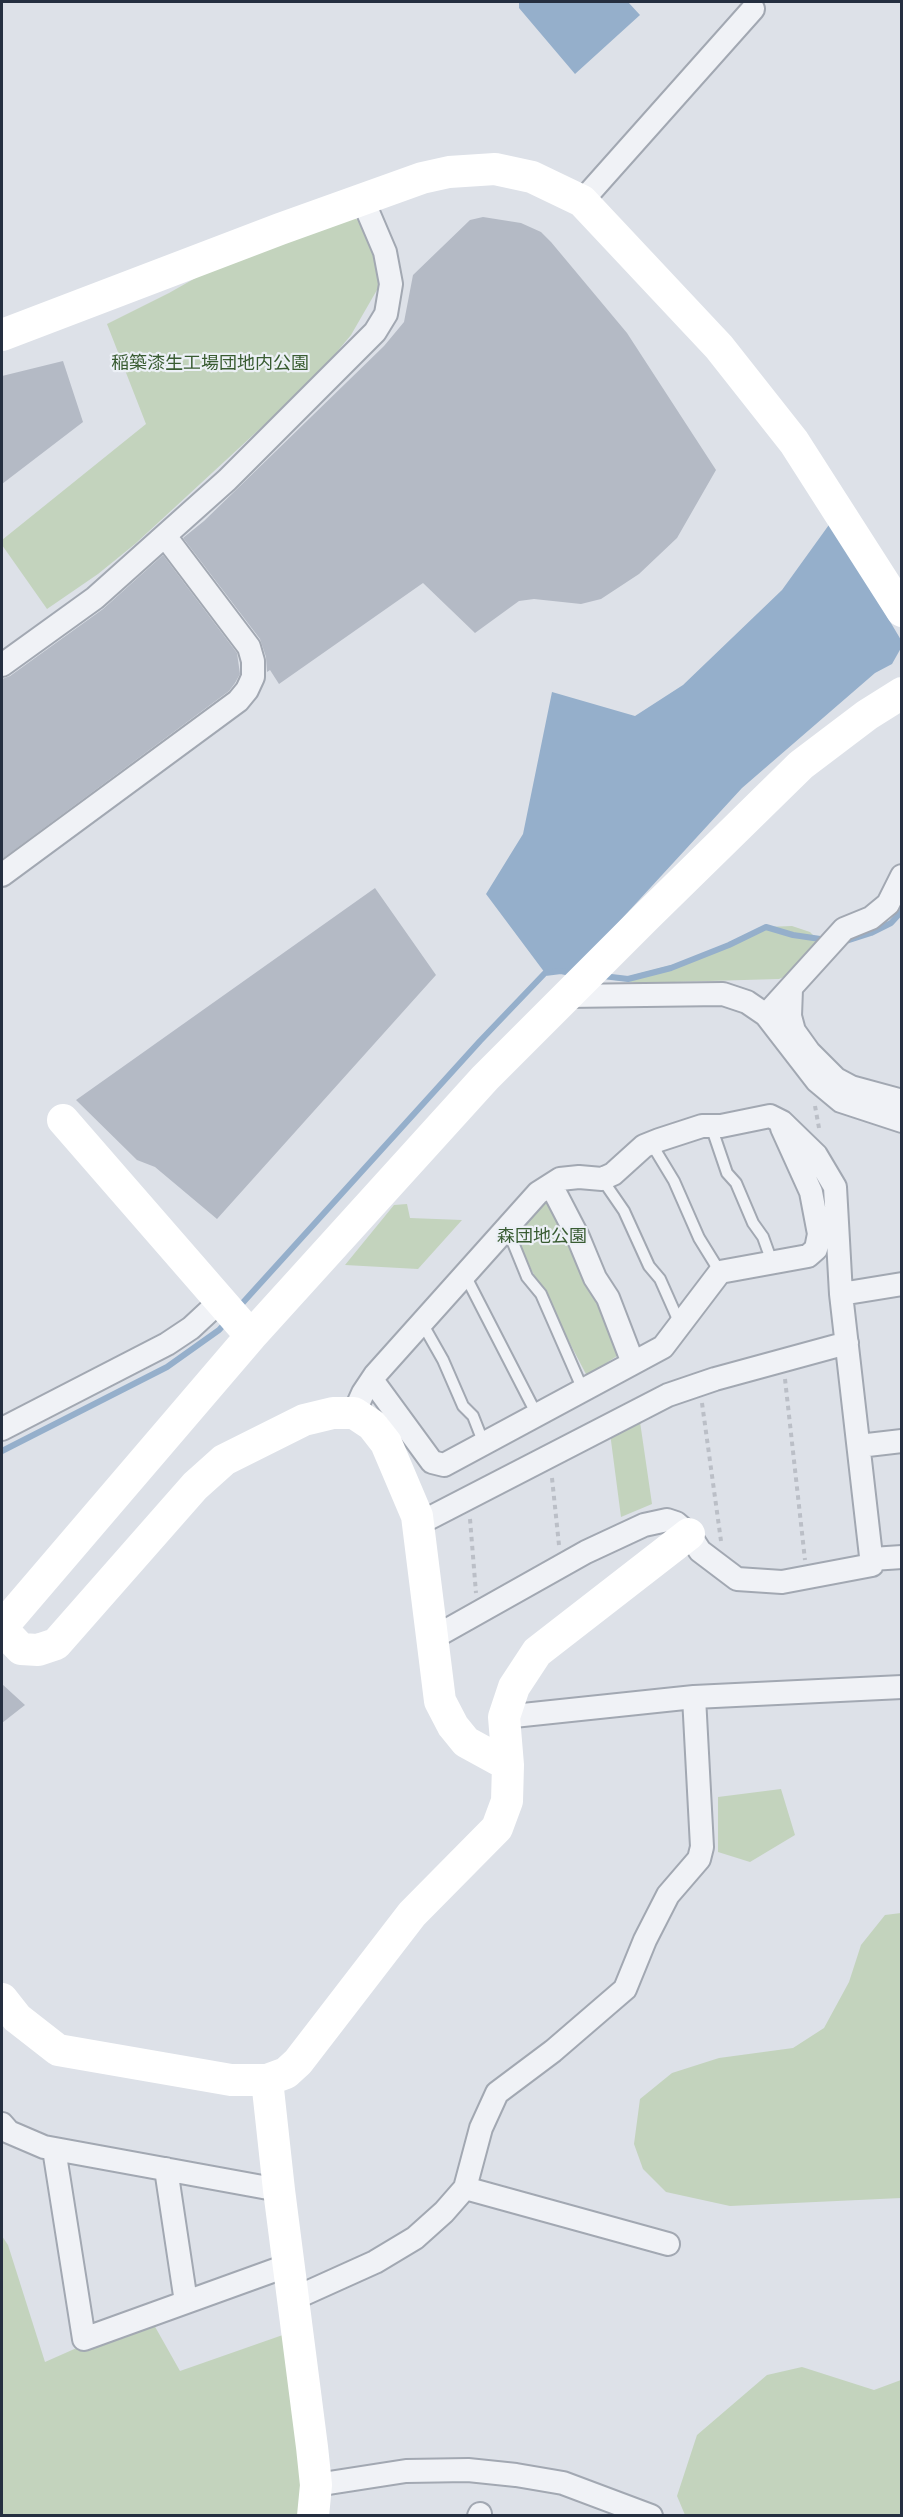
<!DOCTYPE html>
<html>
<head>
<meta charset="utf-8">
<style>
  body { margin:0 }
  #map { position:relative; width:903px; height:2517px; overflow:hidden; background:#dde1e8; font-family:Raleway,sans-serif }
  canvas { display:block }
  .frame { position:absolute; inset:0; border:3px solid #252f40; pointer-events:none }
</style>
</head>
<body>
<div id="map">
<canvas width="903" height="2517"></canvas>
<div class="frame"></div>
</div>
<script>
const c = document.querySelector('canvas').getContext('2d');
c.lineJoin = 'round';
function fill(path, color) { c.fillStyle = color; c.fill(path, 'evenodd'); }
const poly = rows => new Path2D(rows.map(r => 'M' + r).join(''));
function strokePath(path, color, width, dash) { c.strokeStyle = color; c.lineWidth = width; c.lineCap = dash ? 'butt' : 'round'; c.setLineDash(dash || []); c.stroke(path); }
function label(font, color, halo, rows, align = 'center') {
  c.font = font + ' Raleway,"Noto Sans JP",sans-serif'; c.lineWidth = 4.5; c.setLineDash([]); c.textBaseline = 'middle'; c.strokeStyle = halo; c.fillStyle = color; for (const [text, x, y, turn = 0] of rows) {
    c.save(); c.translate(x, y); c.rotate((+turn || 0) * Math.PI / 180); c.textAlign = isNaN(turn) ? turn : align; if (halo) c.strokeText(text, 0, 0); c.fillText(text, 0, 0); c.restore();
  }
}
fill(poly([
  [355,218,369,229,381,283,351,335,316,377,135,544,98,574,47,609,2,545,2,540,146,424,107,324,169,293,215,267],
  [792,926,810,932,822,944,796,972,779,979,639,983,614,980,702,957,766,927],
  [538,1200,554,1204,620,1354,587,1376,510,1229],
  [407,1204,410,1218,462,1220,418,1269,345,1265,394,1205],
  [639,1415,652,1504,621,1517,610,1433],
  [781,1789,795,1835,750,1862,718,1852,718,1797],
  [901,1913,901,2198,730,2206,666,2192,643,2169,634,2144,640,2099,672,2073,719,2058,793,2048,824,2028,849,1982,861,1945,885,1915],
  [2,2236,8,2245,45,2362,149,2316,180,2371,297,2330,313,2515,2,2515],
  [802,2367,874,2390,901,2380,901,2515,685,2515,677,2496,697,2435,767,2375]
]), '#c3d3bd');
fill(poly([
  [519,2,628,2,640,15,575,74,519,8],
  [831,522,901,640,901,648,892,664,875,673,742,788,572,973,560,969,545,973,486,894,523,834,552,692,635,716,683,685,782,590]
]), '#95afcb');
strokePath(poly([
  [843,942,871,933,891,923,902,911],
  [603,976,628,979,671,968,729,945,766,927,793,935,827,940],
  [238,1308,480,1041,545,973,561,971,575,974],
  [2,1451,167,1367,219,1330,228,1320]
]), '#95afcb', 6);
fill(poly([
  [483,217,521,223,541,232,551,242,627,333,716,470,677,538,639,574,601,599,581,604,534,599,519,601,475,633,423,583,279,684,270,670,267,672,266,657,260,639,183,538,204,521,384,346,404,322,413,275,470,220],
  [63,361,83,422,2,484,2,376],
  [163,555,237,653,240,674,235,683,229,691,2,859,2,679,10,676,103,609],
  [375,888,436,975,217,1219,155,1167,137,1160,76,1100],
  [2,1684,25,1705,2,1723]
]), '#b4bac5');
const lane = poly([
  [711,1126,727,1173,736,1183,753,1223,763,1237,772,1262],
  [651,1143,674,1181,699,1238,720,1272],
  [602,1179,624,1211,649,1266,660,1279,680,1324],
  [507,1228,527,1277,541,1294,583,1390],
  [465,1275,537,1415],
  [422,1323,443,1360,463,1406,473,1416,484,1444]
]);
const street = poly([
  [582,201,753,9],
  [2,665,95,598,227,480,375,332,386,314,391,284,385,252,362,198],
  [2,875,238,701,247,690,253,677,253,661,249,647,165,536],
  [791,989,790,1016,794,1031,809,1052,836,1079,851,1087,902,1101],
  [567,996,723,994,747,1002,766,1015,817,1081,841,1101,902,1121],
  [766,1015,844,929,871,918,888,904,902,876],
  [551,1185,578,1237,595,1278,608,1298,633,1363],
  [841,1294,902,1284],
  [372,1380,432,1462,444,1465,663,1347,720,1272,808,1256,816,1249,819,1234,811,1192,782,1128],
  [354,1413,363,1393,375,1375,538,1193,560,1179,579,1177,602,1179,613,1174,644,1146,659,1140,702,1126,721,1126,770,1116,782,1122,816,1155,835,1187,841,1294,872,1565,782,1582,737,1579,700,1551,689,1534,676,1523,667,1520,644,1525,586,1552,433,1638],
  [2,1429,167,1344,191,1328,219,1302],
  [859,1446,902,1441],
  [418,1524,668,1395,715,1379,847,1343],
  [872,1559,902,1557],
  [504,1717,694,1697,902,1687],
  [2,2124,9,2132,44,2147,279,2190],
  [54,2149,84,2339,289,2265],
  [166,2169,186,2302],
  [465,2188,481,2128,497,2093,553,2051,625,1989,645,1940,668,1895,699,1859,702,1847,694,1697],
  [293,2299,375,2262,415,2238,444,2212,465,2188,668,2244],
  [316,2485,406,2471,468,2470,516,2475,563,2483,651,2516],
  [479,2516,480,2514]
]);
strokePath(lane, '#a2a8b2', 14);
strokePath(street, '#a2a8b2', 26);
strokePath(poly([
  [815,1106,819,1128],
  [785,1379,805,1560],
  [702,1403,721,1541],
  [552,1478,559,1545],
  [470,1519,476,1593]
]), '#bbbfc7', 4, [4.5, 4.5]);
strokePath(lane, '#f0f2f6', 10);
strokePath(street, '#f0f2f6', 22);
strokePath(poly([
  [2,335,280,229,422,178,449,172,495,169,532,177,582,201,719,347,794,442,902,611],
  [63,1120,251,1336],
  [2,1627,251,1336,485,1078,647,916,801,765,867,715,902,693],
  [2,1629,21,1649,38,1650,56,1644,195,1486,224,1460,304,1420,333,1413,354,1413,372,1425,386,1443,417,1516,440,1701,453,1726,466,1742,508,1765],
  [2,1999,17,2018,58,2050,231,2080,267,2080,286,2073,298,2062,412,1914,497,1828,507,1801,508,1765,504,1717,514,1687,537,1652,689,1534],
  [267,2080,279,2190,312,2447,316,2485,313,2516]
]), '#fff', 32);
label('18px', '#395c32', '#ecf0f6', [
  ["稲築漆生工場団地内公園",210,364],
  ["森団地公園",542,1237]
]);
</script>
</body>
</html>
